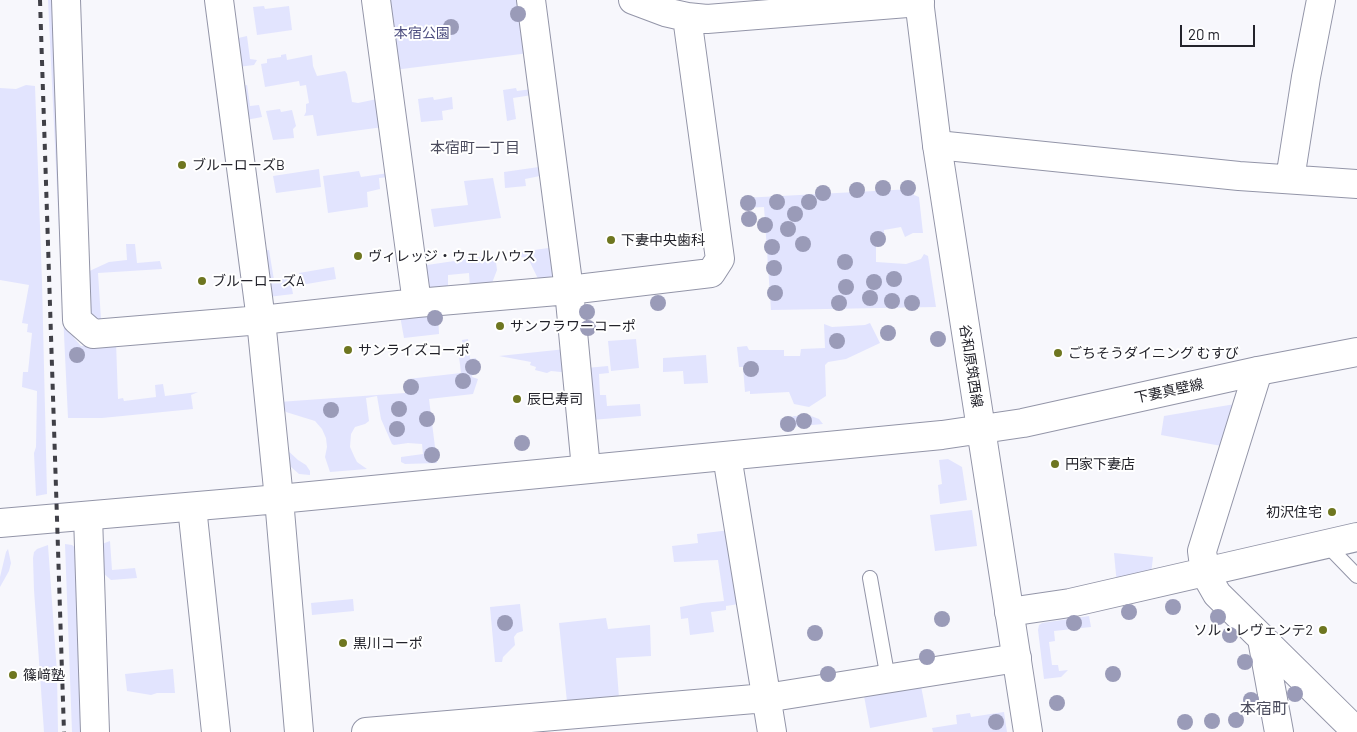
<!DOCTYPE html>
<html>
<head>
<meta charset="utf-8">
<style>
  body { margin:0 }
  #map { position:relative; width:1357px; height:732px; overflow:hidden; background:#f7f7fc; font-family:Barlow,sans-serif }
  canvas { display:block }
  .scale { position:absolute; left:1180px; top:25px; width:75px; height:22px; box-sizing:border-box; border:2px solid #23232b; border-top:0; padding-left:6px; font-size:15px; line-height:18px; white-space:nowrap; color:#23232b; -webkit-text-stroke:4px #fff; paint-order:stroke }
</style>
</head>
<body>
<div id="map">
<canvas width="1357" height="732"></canvas>
<div class="scale">20 m</div>
</div>
<script>
const c = document.querySelector('canvas').getContext('2d');
c.lineJoin = 'round';
function fill(path, color) { c.fillStyle = color; c.fill(path, 'evenodd'); }
const poly = rows => new Path2D(rows.map(r => 'M' + r).join(''));
function strokePath(path, color, width, dash) { c.strokeStyle = color; c.lineWidth = width; c.lineCap = dash ? 'butt' : 'round'; c.setLineDash(dash || []); c.stroke(path); }
function label(font, color, halo, rows, align = 'center') {
  c.font = font + ' Barlow,"Noto Sans JP",sans-serif'; c.lineWidth = 4; c.setLineDash([]); c.textBaseline = 'middle'; c.strokeStyle = halo; c.fillStyle = color; for (const [text, x, y, turn = 0] of rows) {
    c.save(); c.translate(x, y); c.rotate((+turn || 0) * Math.PI / 180); c.textAlign = isNaN(turn) ? turn : align; if (halo) c.strokeText(text, 0, 0); c.fillText(text, 0, 0); c.restore();
  }
}
fill(poly([
  [48,0,60,0,74,338,81,346,116,342,118,399,123,398,124,401,156,397,155,385,163,384,165,396,198,392,191,395,193,409,102,418,68,418],
  [378,0,523,0,529,53,394,70],
  [264,6,265,9,289,6,292,30,257,35,253,7],
  [247,36,250,59,257,60,254,65,238,67,234,39],
  [286,54,287,60,312,55,313,66,317,76,345,71,347,74,352,102,358,103,377,99,383,127,317,136,313,115,304,116,306,112,306,104,309,103,306,85,300,86,299,81,265,87,261,64,267,63,267,59,281,57,281,55],
  [26,85,35,86,42,282,47,494,36,496,34,453,36,447,37,391,22,387,23,372,28,372,32,333,27,332,28,324,22,323,29,285,0,280,0,88,16,89],
  [247,85,250,106,259,105,262,117,246,120,241,86],
  [516,88,517,91,532,89,532,95,513,98,516,119,507,121,503,90],
  [433,97,434,100,452,97,453,109,442,111,443,120,421,122,418,99],
  [280,109,281,112,292,110,296,126,293,129,294,138,273,140,266,111],
  [539,167,540,176,525,179,526,186,505,188,504,172],
  [319,169,321,187,276,193,273,176],
  [359,171,361,177,389,173,390,177,379,178,380,189,367,192,368,207,328,213,323,176],
  [493,178,501,218,434,227,431,209,468,205,464,181],
  [912,189,914,195,919,197,923,233,913,233,905,237,901,227,884,230,884,243,876,245,876,262,906,264,921,259,924,254,928,256,936,307,771,310,764,207,744,208,743,198],
  [126,244,135,244,137,263,160,261,162,269,98,273,101,319,106,320,97,326,82,310,83,274,109,262,127,260],
  [555,247,557,273,546,284,540,283,528,258,521,257,521,252],
  [269,250,274,280,290,278,293,294,268,297,261,251],
  [495,255,497,270,492,283,470,288,469,273,448,275,448,287,438,295,424,285,419,257,425,256,427,265],
  [334,267,336,279,301,285,299,273],
  [438,312,439,334,404,338,400,316],
  [870,323,880,343,846,359,828,362,825,365,826,396,809,407,794,404,789,392,750,394,750,391,745,392,743,367,739,367,737,347,747,346,749,350,784,350,784,356,800,356,801,349,825,348,824,324,832,327,865,325],
  [468,339,470,359,476,358,472,377,478,379,473,394,429,399,437,463,405,464,401,462,401,457,423,454,422,444,408,443,394,445,392,444,381,419,377,396,366,398,369,421,365,424,355,427,351,434,350,447,354,456,357,462,367,469,330,472,325,457,327,447,326,438,322,429,315,421,286,412,279,402,405,393,408,379,461,373,458,348,463,347,462,340],
  [636,339,639,368,611,371,608,341],
  [566,349,571,373,551,371,547,373,535,370,536,367,530,365,531,362,499,356],
  [706,355,708,383,684,384,683,371,663,372,663,358],
  [608,366,609,373,599,374,600,395,606,395,607,406,640,404,641,416,591,420,586,368],
  [1235,404,1227,447,1161,435,1164,416],
  [794,416,811,416,819,419,823,424,780,428,780,419,785,420],
  [284,447,298,460,306,465,310,471,310,475,299,474,291,467,286,460],
  [948,459,962,467,967,500,940,504,938,485,942,484,939,460],
  [972,510,977,546,935,551,930,515],
  [730,530,739,604,726,606,726,610,711,612,714,632,690,635,688,618,681,619,680,607,702,603,724,601,718,560,674,562,672,546,698,543,697,534],
  [110,541,112,570,135,568,137,578,111,580,103,573,102,544],
  [65,544,72,545,77,549,85,732,72,732],
  [48,545,57,673,58,732,44,732,34,590,33,558,34,552,37,549],
  [8,549,11,563,9,571,0,587,0,577,6,552],
  [1114,553,1153,557,1151,575,1117,585],
  [353,599,354,611,312,615,311,603],
  [520,604,523,631,517,633,514,637,515,645,503,657,502,662,495,662,490,607],
  [1089,616,1091,627,1054,631,1055,641,1049,642,1052,665,1058,665,1059,671,1068,670,1061,677,1044,679,1038,630,1039,625,1042,623],
  [606,618,608,629,650,625,651,656,616,658,619,698,567,702,559,623],
  [173,669,175,693,157,693,151,695,127,691,125,674],
  [921,686,927,717,870,728,864,696],
  [1004,712,1007,732,933,732,932,728,957,724,956,715,970,713,971,717]
]), '#e2e4fe');
const lane = poly([
  [1326,544,1357,576],
  [870,578,888,679]
]);
const street = poly([
  [66,0,77,320,93,334,261,320,417,303,569,290,711,273,720,259,687,17],
  [219,0,261,320,279,499],
  [376,0,417,303],
  [531,0,569,290,586,469],
  [633,0,665,12,687,17,707,19,920,2],
  [937,145,1239,176,1357,184],
  [1290,179,1306,77,1321,0],
  [1258,371,1202,551,1205,573,1217,594,1357,732],
  [727,456,772,732],
  [192,507,216,732],
  [88,516,95,732],
  [1009,612,1070,603,1357,537],
  [1262,639,1279,732],
  [366,732,766,698,1017,658]
]);
const secondary = poly([
  [919,0,937,145,1028,732],
  [279,499,299,732],
  [0,523,279,499,942,435,1023,423,1258,371,1357,352]
]);
strokePath(lane, '#9395a8', 16);
strokePath(street, '#9395a8', 30);
strokePath(secondary, '#9395a8', 30);
strokePath(lane, '#fff', 14);
strokePath(street, '#fff', 28);
strokePath(secondary, '#fff', 28);
strokePath(poly([
  [40,0,64,732]
]), '#404047', 4, [6, 6]);
c.fillStyle = '#9a9bb8';
for (const [x, y] of [
  [518,14],
  [451,27],
  [883,188],
  [908,188],
  [857,190],
  [823,193],
  [777,202],
  [809,202],
  [748,203],
  [795,214],
  [749,219],
  [765,225],
  [788,229],
  [878,239],
  [803,244],
  [772,247],
  [845,262],
  [774,268],
  [894,279],
  [874,282],
  [846,287],
  [775,293],
  [870,298],
  [892,301],
  [658,303],
  [839,303],
  [912,303],
  [587,312],
  [435,318],
  [588,328],
  [888,333],
  [938,339],
  [837,341],
  [77,355],
  [473,367],
  [751,369],
  [463,381],
  [411,387],
  [399,409],
  [331,410],
  [427,419],
  [804,421],
  [788,424],
  [397,429],
  [522,443],
  [432,455],
  [1173,607],
  [1129,612],
  [1218,617],
  [942,619],
  [505,623],
  [1074,623],
  [815,633],
  [1230,635],
  [927,657],
  [1245,662],
  [828,674],
  [1113,674],
  [1295,694],
  [1251,700],
  [1057,703],
  [1236,720],
  [1212,721],
  [996,722],
  [1185,722]
]) { c.beginPath(); c.arc(x, y, 8, 0, 2 * Math.PI); c.fill(); }
for (const [x, y, r, color] of [
  [182,165,5,"#6e7620"],
  [611,240,5,"#6e7620"],
  [358,256,5,"#6e7620"],
  [202,281,5,"#6e7620"],
  [500,326,5,"#6e7620"],
  [348,350,5,"#6e7620"],
  [1058,353,5,"#6e7620"],
  [517,399,5,"#6e7620"],
  [1055,464,5,"#6e7620"],
  [1332,512,5,"#6e7620"],
  [1323,630,5,"#6e7620"],
  [343,643,5,"#6e7620"],
  [13,675,5,"#6e7620"]
]) { const dot = new Path2D(); dot.arc(x, y, r, 0, 2 * Math.PI); c.fillStyle = color; c.fill(dot); strokePath(dot, '#fff', 2); }
label('14px', '#4e4f81', '#fff', [
  ["本宿公園",422,33]
]);
label('14px', '#23232b', '#fff', [
  ["ブルーローズB",192,165],
  ["下妻中央歯科",621,240],
  ["ヴィレッジ・ウェルハウス",368,256],
  ["ブルーローズA",212,281],
  ["サンフラワーコーポ",510,326],
  ["サンライズコーポ",358,350],
  ["ごちそうダイニング むすび",1068,353],
  ["辰巳寿司",527,399],
  ["円家下妻店",1065,464],
  ["初沢住宅",1322,512,"right"],
  ["ソル・レヴェンテ2",1313,630,"right"],
  ["黒川コーポ",353,643],
  ["篠﨑塾",23,675]
], 'left');
label('14px', '#23232b', '#fff', [
  ["谷和原筑西線",971,366,81],
  ["下妻真壁線",1169,391,-12]
]);
label('15px', '#4c4d5e', '#fff', [
  ["本宿町一丁目",475,148]
]);
label('16px', '#4c4d5e', '#fff', [
  ["本宿町",1264,709]
]);
</script>
</body>
</html>
